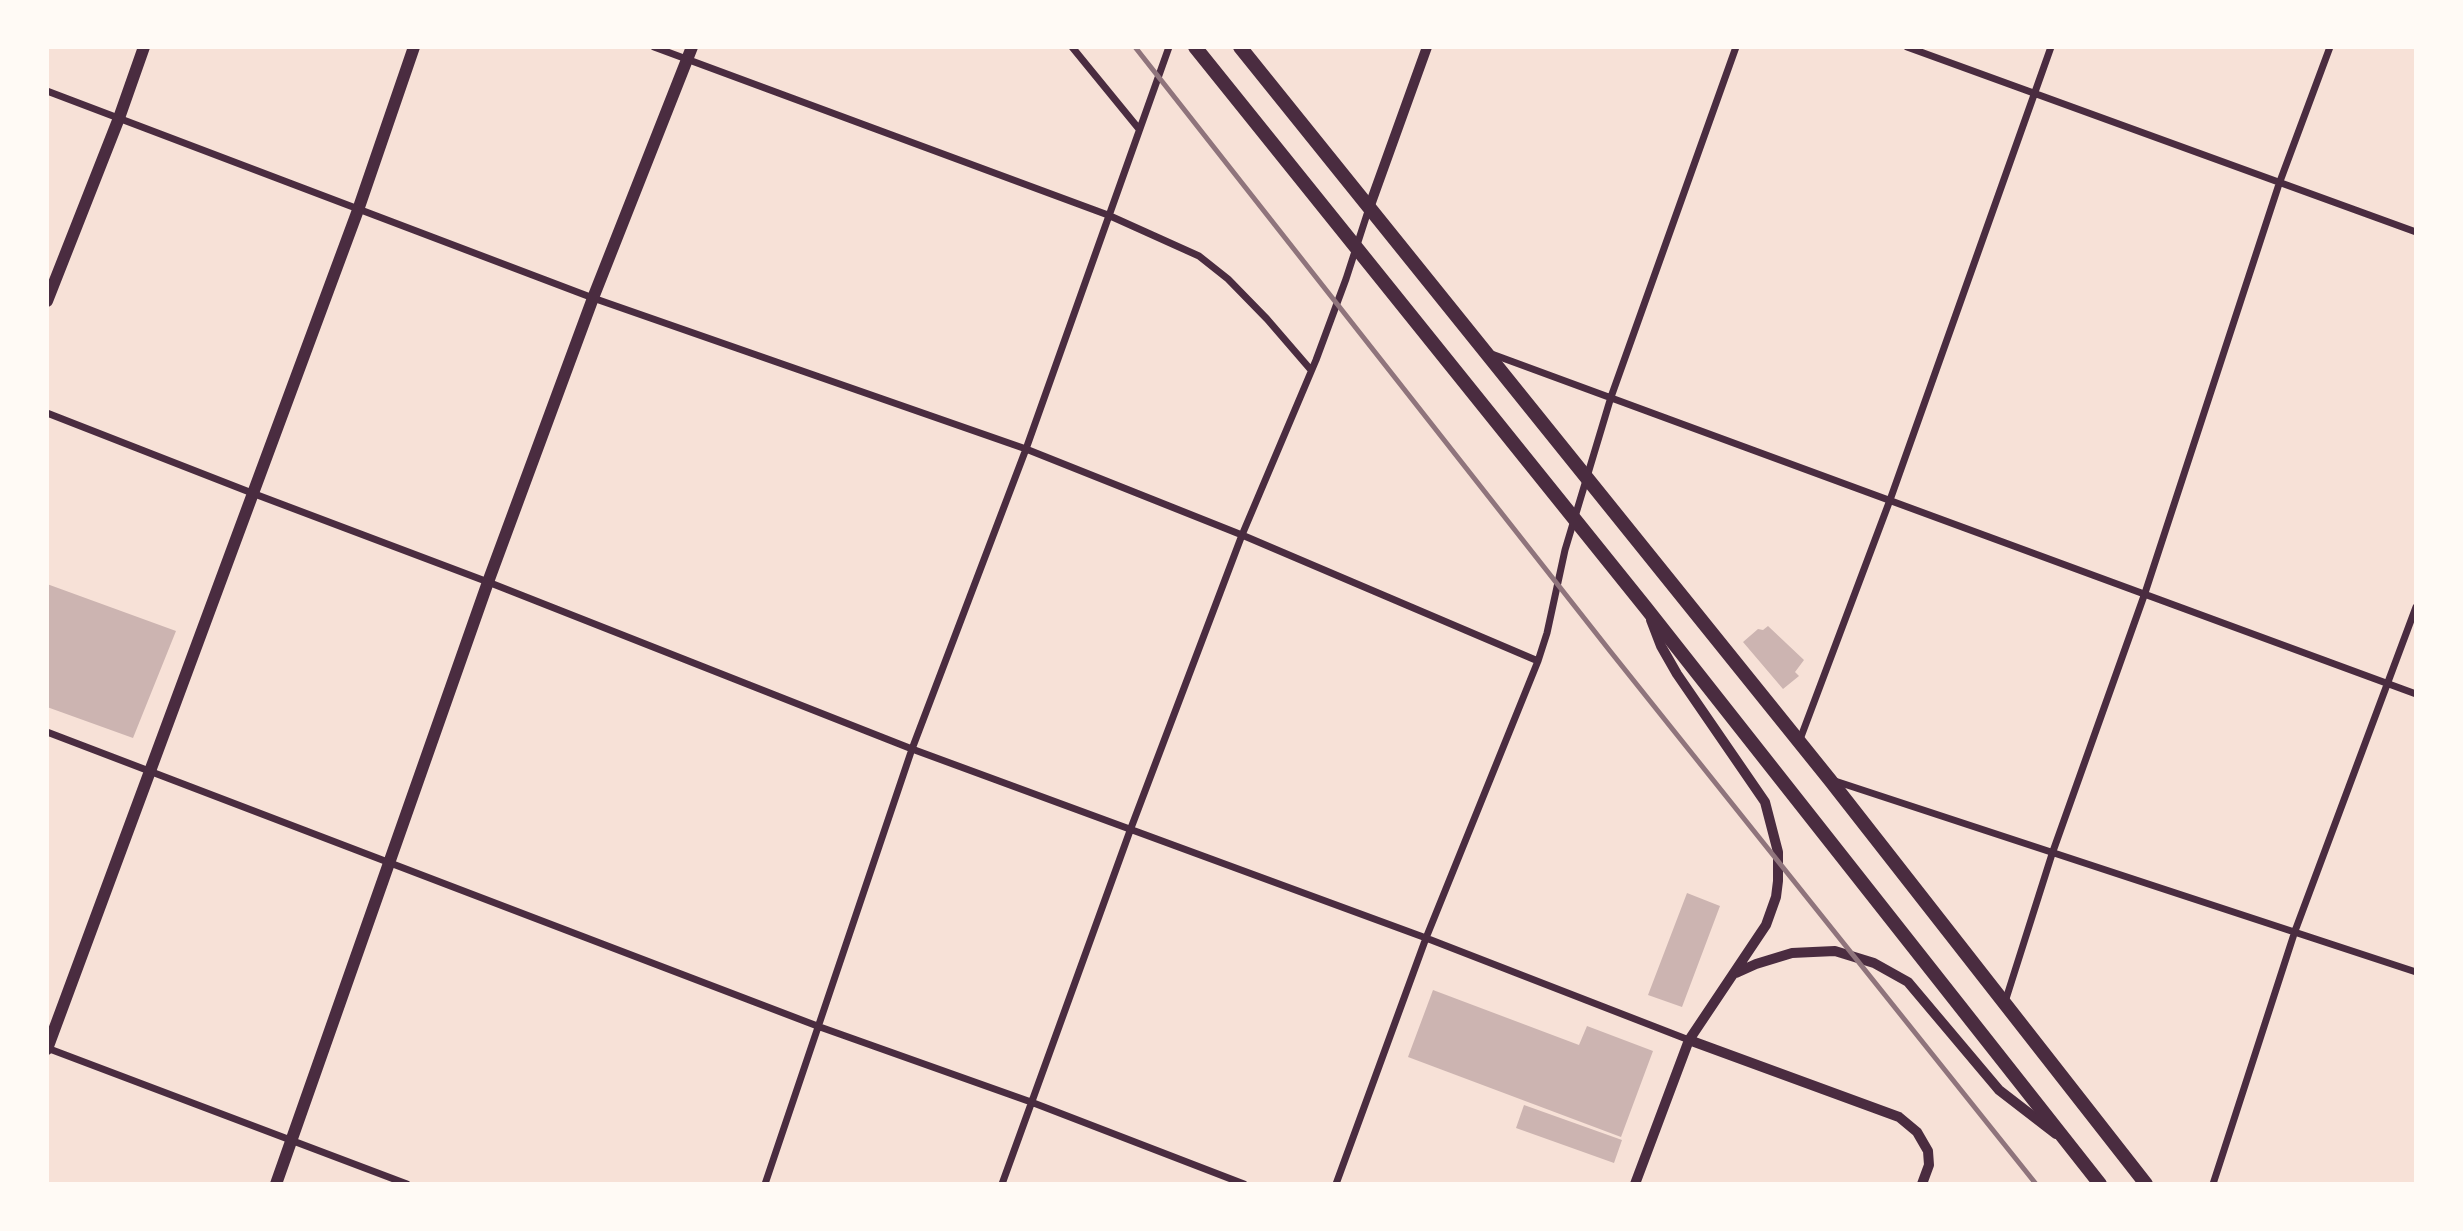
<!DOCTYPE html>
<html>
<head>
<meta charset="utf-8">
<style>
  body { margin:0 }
  #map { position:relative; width:2463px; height:1231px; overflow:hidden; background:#f7e1d7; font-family:"Titillium Web",sans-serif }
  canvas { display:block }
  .frame { position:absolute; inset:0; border:49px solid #fffaf5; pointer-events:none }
</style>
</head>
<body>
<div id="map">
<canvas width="2463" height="1231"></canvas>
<div class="frame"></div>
</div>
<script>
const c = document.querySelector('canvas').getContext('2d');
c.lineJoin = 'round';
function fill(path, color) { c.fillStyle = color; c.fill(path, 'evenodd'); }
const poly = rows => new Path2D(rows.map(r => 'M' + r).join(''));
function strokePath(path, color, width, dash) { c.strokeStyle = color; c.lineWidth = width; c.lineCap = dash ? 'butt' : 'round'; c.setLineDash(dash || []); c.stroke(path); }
fill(poly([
  [47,584,176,631,133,738,47,707],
  [1768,626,1804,660,1795,672,1799,676,1783,689,1743,642,1758,629,1763,630],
  [1687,893,1720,906,1682,1007,1648,995],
  [1433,990,1579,1045,1587,1026,1653,1051,1621,1137,1408,1057],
  [1524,1105,1622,1140,1614,1163,1516,1128]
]), '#ccb4b1');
strokePath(poly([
  [654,47,1108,215,1199,256,1228,279,1267,319,1311,370],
  [1072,47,1139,129],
  [1907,47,2416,232],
  [47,91,593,298,1026,449,1242,535,1538,661],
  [1489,353,2416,694],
  [47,413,252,493,488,582,912,749,1426,938,1689,1040],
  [47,732,820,1027,1031,1102,1244,1184],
  [1799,742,1890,500,2051,47],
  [1835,781,2416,972],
  [2005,1002,2052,854,2145,593,2279,184,2330,47],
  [47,1048,407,1184],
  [765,1184,912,749,1026,449,1169,47],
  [1002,1184,1131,828,1242,535,1316,360,1346,279,1369,208],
  [1336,1184,1426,938,1538,661,1547,633,1565,550,1611,397,1736,47],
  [2213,1184,2295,931,2416,607]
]), '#4a2c40', 7);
strokePath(poly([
  [1369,208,1427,47],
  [1736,973,1756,964,1792,953,1813,952,1835,951,1874,963,1908,982,1999,1090,2056,1134],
  [1689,1040,1899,1117,1917,1132,1928,1151,1929,1165,1922,1184],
  [1635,1184,1689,1040,1766,925,1776,897,1778,881,1778,852,1765,802,1677,674,1661,646,1651,620]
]), '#4a2c40', 10);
strokePath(poly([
  [47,301,119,118,144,47],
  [47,1049,358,210,414,47],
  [276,1184,488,582,593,298,692,47]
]), '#4a2c40', 12);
strokePath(poly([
  [1195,47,1646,608,2100,1184],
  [1240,47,1830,780,2146,1184]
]), '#4a2c40', 14);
strokePath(poly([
  [1135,47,1610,651,2036,1184]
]), '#8f747c', 5);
</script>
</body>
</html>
